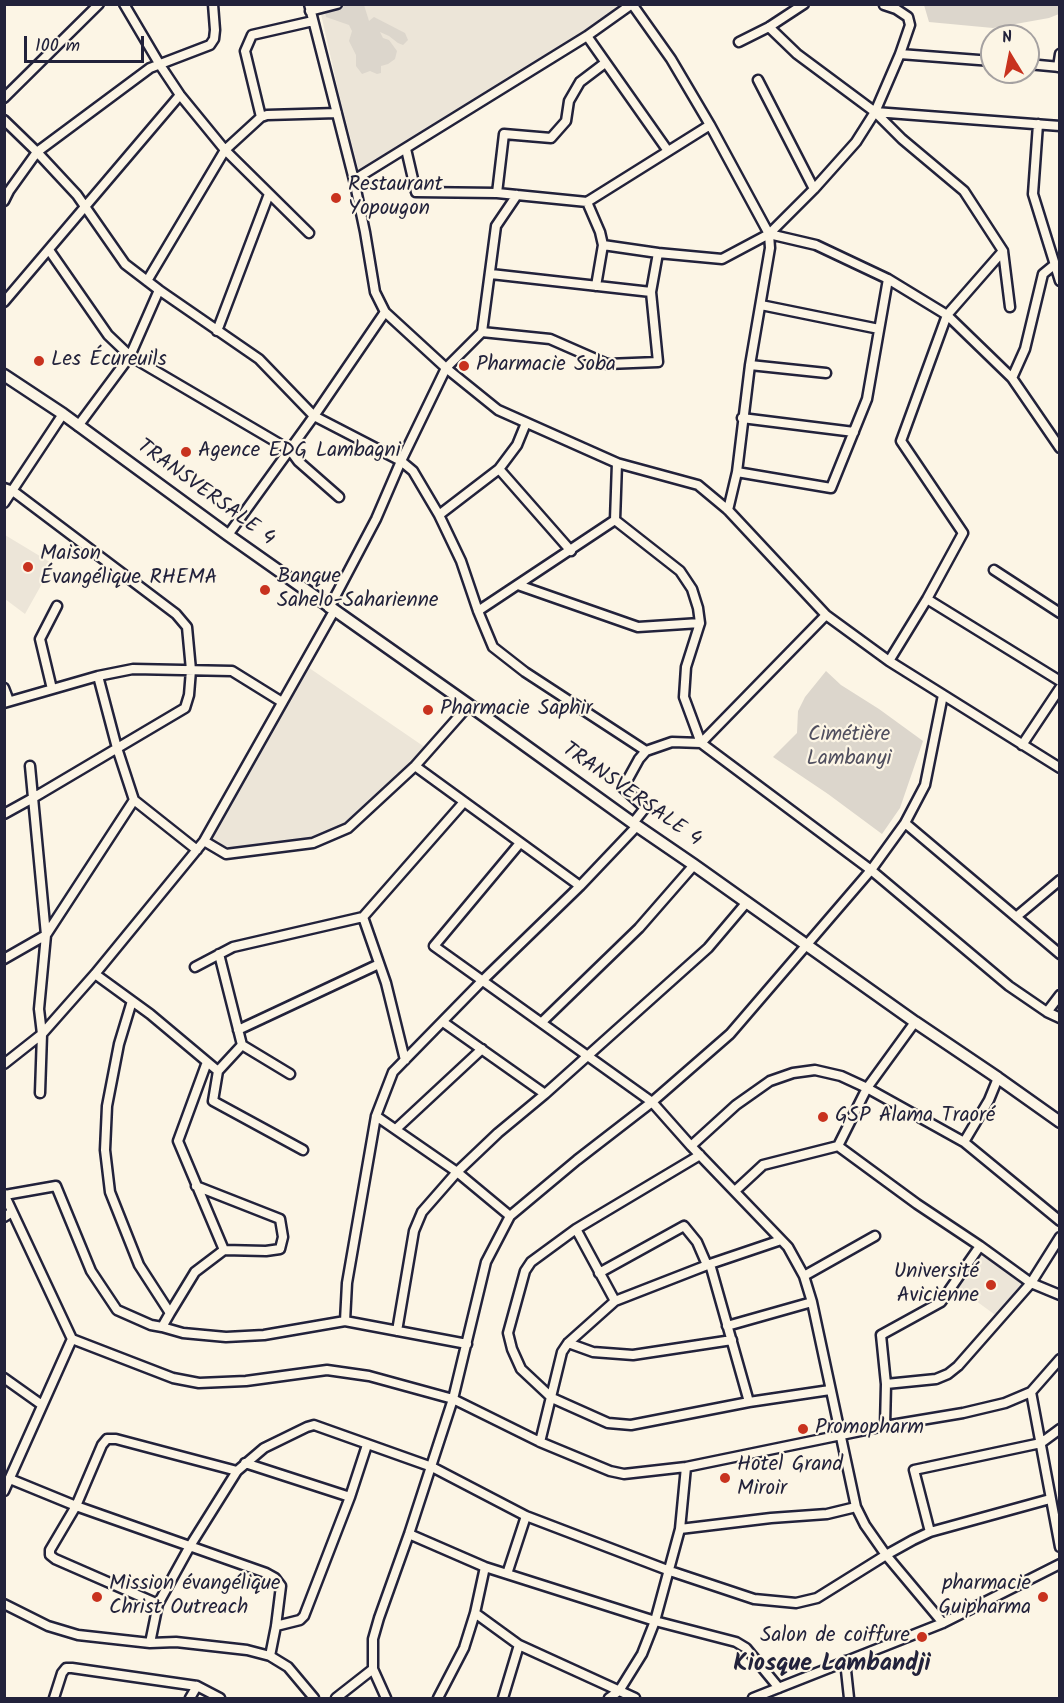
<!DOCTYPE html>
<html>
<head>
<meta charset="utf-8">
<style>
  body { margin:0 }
  #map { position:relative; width:1064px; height:1703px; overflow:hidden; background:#fcf5e5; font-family:Kalam,sans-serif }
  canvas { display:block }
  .frame { position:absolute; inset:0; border:6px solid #22223b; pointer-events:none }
  .north { position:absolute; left:980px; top:24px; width:60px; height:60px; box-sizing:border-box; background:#fcf5e5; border:2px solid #a5a1a1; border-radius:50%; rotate:350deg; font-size:16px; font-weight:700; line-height:24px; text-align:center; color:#22223b }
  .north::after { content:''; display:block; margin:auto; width:21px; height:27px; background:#c8321e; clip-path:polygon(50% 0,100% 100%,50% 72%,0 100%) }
  .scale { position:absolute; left:24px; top:36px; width:120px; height:27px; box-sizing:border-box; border:3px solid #22223b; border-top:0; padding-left:8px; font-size:18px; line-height:21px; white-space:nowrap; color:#22223b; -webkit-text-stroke:4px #fcf5e5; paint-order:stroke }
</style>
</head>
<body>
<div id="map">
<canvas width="1064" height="1703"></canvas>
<div class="frame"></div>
<div class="north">N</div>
<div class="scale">100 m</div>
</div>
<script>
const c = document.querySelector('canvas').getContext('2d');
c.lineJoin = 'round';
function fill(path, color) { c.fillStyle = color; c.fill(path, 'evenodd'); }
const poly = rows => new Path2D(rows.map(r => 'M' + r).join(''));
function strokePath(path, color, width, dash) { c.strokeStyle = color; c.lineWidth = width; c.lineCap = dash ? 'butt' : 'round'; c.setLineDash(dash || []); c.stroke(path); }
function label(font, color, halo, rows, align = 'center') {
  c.font = font + ' Kalam,sans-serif'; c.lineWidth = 4.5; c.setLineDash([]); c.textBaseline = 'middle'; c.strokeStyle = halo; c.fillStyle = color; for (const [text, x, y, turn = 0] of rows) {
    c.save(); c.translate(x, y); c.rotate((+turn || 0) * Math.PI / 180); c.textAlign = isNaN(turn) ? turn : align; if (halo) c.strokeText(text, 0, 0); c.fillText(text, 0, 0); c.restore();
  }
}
fill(poly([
  [356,4,622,5,622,7,550,55,360,175,339,94,321,14],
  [5,535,53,564,25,614,5,599],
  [299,661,429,750,347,827,307,843,229,850,201,838],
  [979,1254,1025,1283,998,1317,957,1287]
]), '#ece5d8');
fill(poly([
  [331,5,364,5,369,21,374,17,405,33,408,40,403,45,398,43,389,36,380,32,383,38,389,40,397,51,395,59,388,64,381,66,381,73,377,74,370,71,362,74,356,66,356,55,349,41,352,31,349,25,326,17,325,11],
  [924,5,1059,5,1059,14,1049,18,993,28,929,22],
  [826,671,841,685,879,709,923,741,900,808,882,834,828,794,773,757,797,733,798,711,805,697]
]), '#dcd6cc');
const minor = poly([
  [124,4,160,65,180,95,225,150,309,233],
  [309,4,354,180,365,232,375,292,385,312,446,368,498,410,617,463,698,485,728,510,826,615,889,661,1060,768],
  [632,4,671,59,710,125,769,234],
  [310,11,337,4],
  [769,27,797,54,875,112,902,139,964,191,1003,251,1010,307],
  [587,36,668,151],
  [739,42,769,27,804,4],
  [900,54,992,61],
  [1028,64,1060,67],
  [1058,67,1060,54],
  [758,80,814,189],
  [4,98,99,4],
  [875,112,1060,126],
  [261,117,245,51,252,35,313,21],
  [4,120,37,152,77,195,125,264,159,290,259,359,314,416,401,461,413,471,439,515,461,561,478,611,493,647,525,672,646,751],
  [1038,124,1033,194,1060,281],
  [406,149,416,192,497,193,587,202,710,125],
  [354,180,587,36,632,4],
  [497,193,504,134,551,138,566,121,569,101,580,82,605,63],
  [4,201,9,191,37,152,150,68,210,45,214,39,215,30,213,4],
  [587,202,600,232,603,245,596,286],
  [603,245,658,253,722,259,769,234,816,245,888,279,947,315,1012,378,1060,448],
  [49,250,108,335,130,356,290,450,298,461,339,497],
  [491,274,651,292],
  [147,281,225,150,261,117,267,115,337,113],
  [4,302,180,95],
  [761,305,879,329],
  [217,331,269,194],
  [482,332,550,339,607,364,658,362,651,292,658,253],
  [750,365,826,373],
  [1012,378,1025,349,1043,274,1054,265],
  [742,418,854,432],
  [78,426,130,356,159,290],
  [499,469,571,551],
  [737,472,831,488,867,399,888,279],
  [4,488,13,491,176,614,187,627,191,670,189,695,185,708,33,798,4,814],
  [4,503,63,414],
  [728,510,737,472,750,365,770,248,769,234,814,189,856,142,875,112,900,54,910,25,908,17,896,9,884,5],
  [439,515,499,469,517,445,526,423],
  [615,520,680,571,692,589,698,608,700,623,686,667,684,697,701,743,826,615],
  [228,535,314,416,385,312],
  [994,570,1060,613],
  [518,585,638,627,700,623],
  [927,599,1060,681],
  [329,608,376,519,401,461,446,368,482,332,496,226,517,195],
  [478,611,615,520,617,463],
  [889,661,927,599,963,533,901,441,947,315,1003,251],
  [98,676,117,748,134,800,197,850],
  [4,688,9,701],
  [52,689,40,639,57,606],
  [4,703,98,676,133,669,232,671,282,702],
  [1022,745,1060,688],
  [30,766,46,935,39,1009,42,1034,40,1093],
  [415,766,580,886],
  [633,823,645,808,623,788,639,759,646,751,672,742,701,743,871,870,1009,986,1047,1012,1060,1018],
  [905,823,1060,954],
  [204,841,226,854,313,843,348,828,415,766,469,705],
  [520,843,434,946,652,1102,691,1146,788,1247,804,1276,812,1302,856,1507,865,1525,886,1555,943,1623],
  [363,917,386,983,405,1060],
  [1016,917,1060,880],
  [219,954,242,1045,290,1074],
  [4,959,46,935,134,800],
  [195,967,233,947,363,917,464,802],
  [95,974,150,1014,218,1071,242,1045],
  [132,1001,119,1044,107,1106,105,1150,110,1192,139,1265,170,1313,162,1327,183,1333,226,1337,264,1335,345,1321,467,1344],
  [1047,1012,1060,995],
  [443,1022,545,1094],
  [542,1022,639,928,694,865],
  [238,1030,379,964],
  [207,1062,178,1141,224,1250],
  [4,1064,42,1034,95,974,204,841,334,611],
  [218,1071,213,1101,303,1150],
  [376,1116,457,1172,510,1216],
  [396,1129,482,1049],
  [964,1142,989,1100,998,1078],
  [691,1146,736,1105,770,1081,793,1073,815,1070,841,1076,867,1088,964,1142,1060,1221],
  [838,1146,867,1088,915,1022],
  [700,1155,576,1229,531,1262,525,1271,508,1333,512,1349,521,1369,552,1398,608,1423,631,1425,749,1402,830,1390],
  [735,1191,763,1165,838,1146,917,1204,980,1246,1031,1283,1060,1295],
  [4,1194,72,1339,173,1378,199,1383,246,1381,327,1370,369,1376,453,1399,540,1442,610,1471,624,1474,686,1467,885,1426,963,1413,1005,1403,1031,1392,1060,1359],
  [5,1195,56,1186,91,1271,117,1310,151,1325,162,1327],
  [4,1217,12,1212],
  [576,1229,615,1301],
  [710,1264,749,1402],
  [599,1273,684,1226,697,1242,707,1265],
  [804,1276,875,1236],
  [170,1313,195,1272,224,1250,266,1251,280,1249,283,1237,280,1219,196,1186],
  [345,1321,347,1283,376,1116,393,1072,482,981,580,886,637,826],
  [727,1326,812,1302],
  [397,1331,414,1231,422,1212,457,1172,498,1133,545,1094,708,948,747,902],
  [568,1343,593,1352,633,1355,732,1340],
  [4,1378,42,1405],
  [886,1384,936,1379,948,1374,958,1366,1031,1283,1060,1237],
  [1031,1392,1060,1547],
  [885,1426,886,1384,881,1335,941,1302,980,1246],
  [540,1442,562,1352,568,1343,615,1301,710,1264,781,1240],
  [245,1463,350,1497],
  [10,1479,76,1506,266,1573,275,1578,281,1586,276,1626,270,1656],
  [4,1491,72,1339],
  [680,1529,771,1518,827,1514,856,1507],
  [930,1532,914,1470,1041,1443,1060,1429],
  [409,1534,485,1567,507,1574,655,1621,736,1642,746,1648,779,1688],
  [507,1574,526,1516],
  [4,1604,48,1626,78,1635,150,1643,176,1642,247,1650,270,1656,288,1667,314,1698],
  [158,1604,55,1559,50,1555,50,1550,76,1506,102,1445,107,1439,116,1439,237,1471],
  [475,1613,519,1645,635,1698],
  [276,1626,300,1620,304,1616,350,1497,367,1445],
  [150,1643,158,1604,190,1546,237,1471,264,1448,307,1427,314,1425,432,1467,526,1516,670,1571,754,1599,796,1603,817,1598,886,1555,913,1540,930,1532,1050,1499],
  [845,1661,849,1698],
  [373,1669,386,1698],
  [54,1698,62,1673,66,1668,72,1668,197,1686,220,1698],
  [190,1698,197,1686],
  [336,1698,373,1669,373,1639,379,1618,409,1534,453,1399,486,1262,510,1216,577,1160,652,1102,730,1034,871,870,905,823,925,785,943,695],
  [438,1698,464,1648,475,1613,485,1567],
  [503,1698,519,1645],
  [609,1698,619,1691,642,1654,655,1621,680,1529,686,1467],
  [753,1698,943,1623,1060,1564]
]);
const major = poly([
  [4,375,63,414,228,535,469,705,637,826,694,865,915,1022,998,1078,1060,1122]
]);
strokePath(minor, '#22223b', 13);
strokePath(major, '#22223b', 15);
strokePath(minor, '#fcf5e5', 8);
strokePath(major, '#fcf5e5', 10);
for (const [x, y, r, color] of [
  [336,198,6,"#c8321e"],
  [39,361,6,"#c8321e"],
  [464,366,6,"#c8321e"],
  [186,452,6,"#c8321e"],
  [28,567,6,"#c8321e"],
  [265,590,6,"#c8321e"],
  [428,710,6,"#c8321e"],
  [823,1117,6,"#c8321e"],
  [991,1285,6,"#c8321e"],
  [803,1429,6,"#c8321e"],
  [725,1478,6,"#c8321e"],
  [97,1597,6,"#c8321e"],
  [1043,1597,6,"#c8321e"],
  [922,1637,6,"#c8321e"]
]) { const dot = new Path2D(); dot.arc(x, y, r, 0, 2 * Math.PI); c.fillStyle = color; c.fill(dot); strokePath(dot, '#fcf5e5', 2); }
label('21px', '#22223b', '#fcf5e5', [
  ["Restaurant",348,186],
  ["Yopougon",348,210],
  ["Les Écureuils",51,361],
  ["Pharmacie Soba",476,366],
  ["Agence EDG Lambagni",198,452],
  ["Maison",40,555],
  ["Évangélique RHEMA",40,579],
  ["Banque",277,578],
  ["Sahelo-Saharienne",277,602],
  ["Pharmacie Saphir",440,710],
  ["GSP Alama Traoré",835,1117],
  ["Université",979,1273,"right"],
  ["Avicienne",979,1297,"right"],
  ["Promopharm",815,1429],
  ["Hotel Grand",737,1466],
  ["Miroir",737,1490],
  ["Mission évangélique",109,1585],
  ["Christ Outreach",109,1609],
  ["pharmacie",1031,1585,"right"],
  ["Guipharma",1031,1609,"right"],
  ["Salon de coiffure",910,1637,"right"]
], 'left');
label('21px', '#22223b', '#fcf5e5', [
  ["TRANSVERSALE 4",205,494,36],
  ["TRANSVERSALE 4",631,796,35]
]);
label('21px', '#504f5f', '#fcf5e5', [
  ["Cimétière",849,736],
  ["Lambanyi",849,760]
]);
label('bold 24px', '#22223b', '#fcf5e5', [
  ["Kiosque Lambandji",832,1666]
]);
</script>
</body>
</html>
